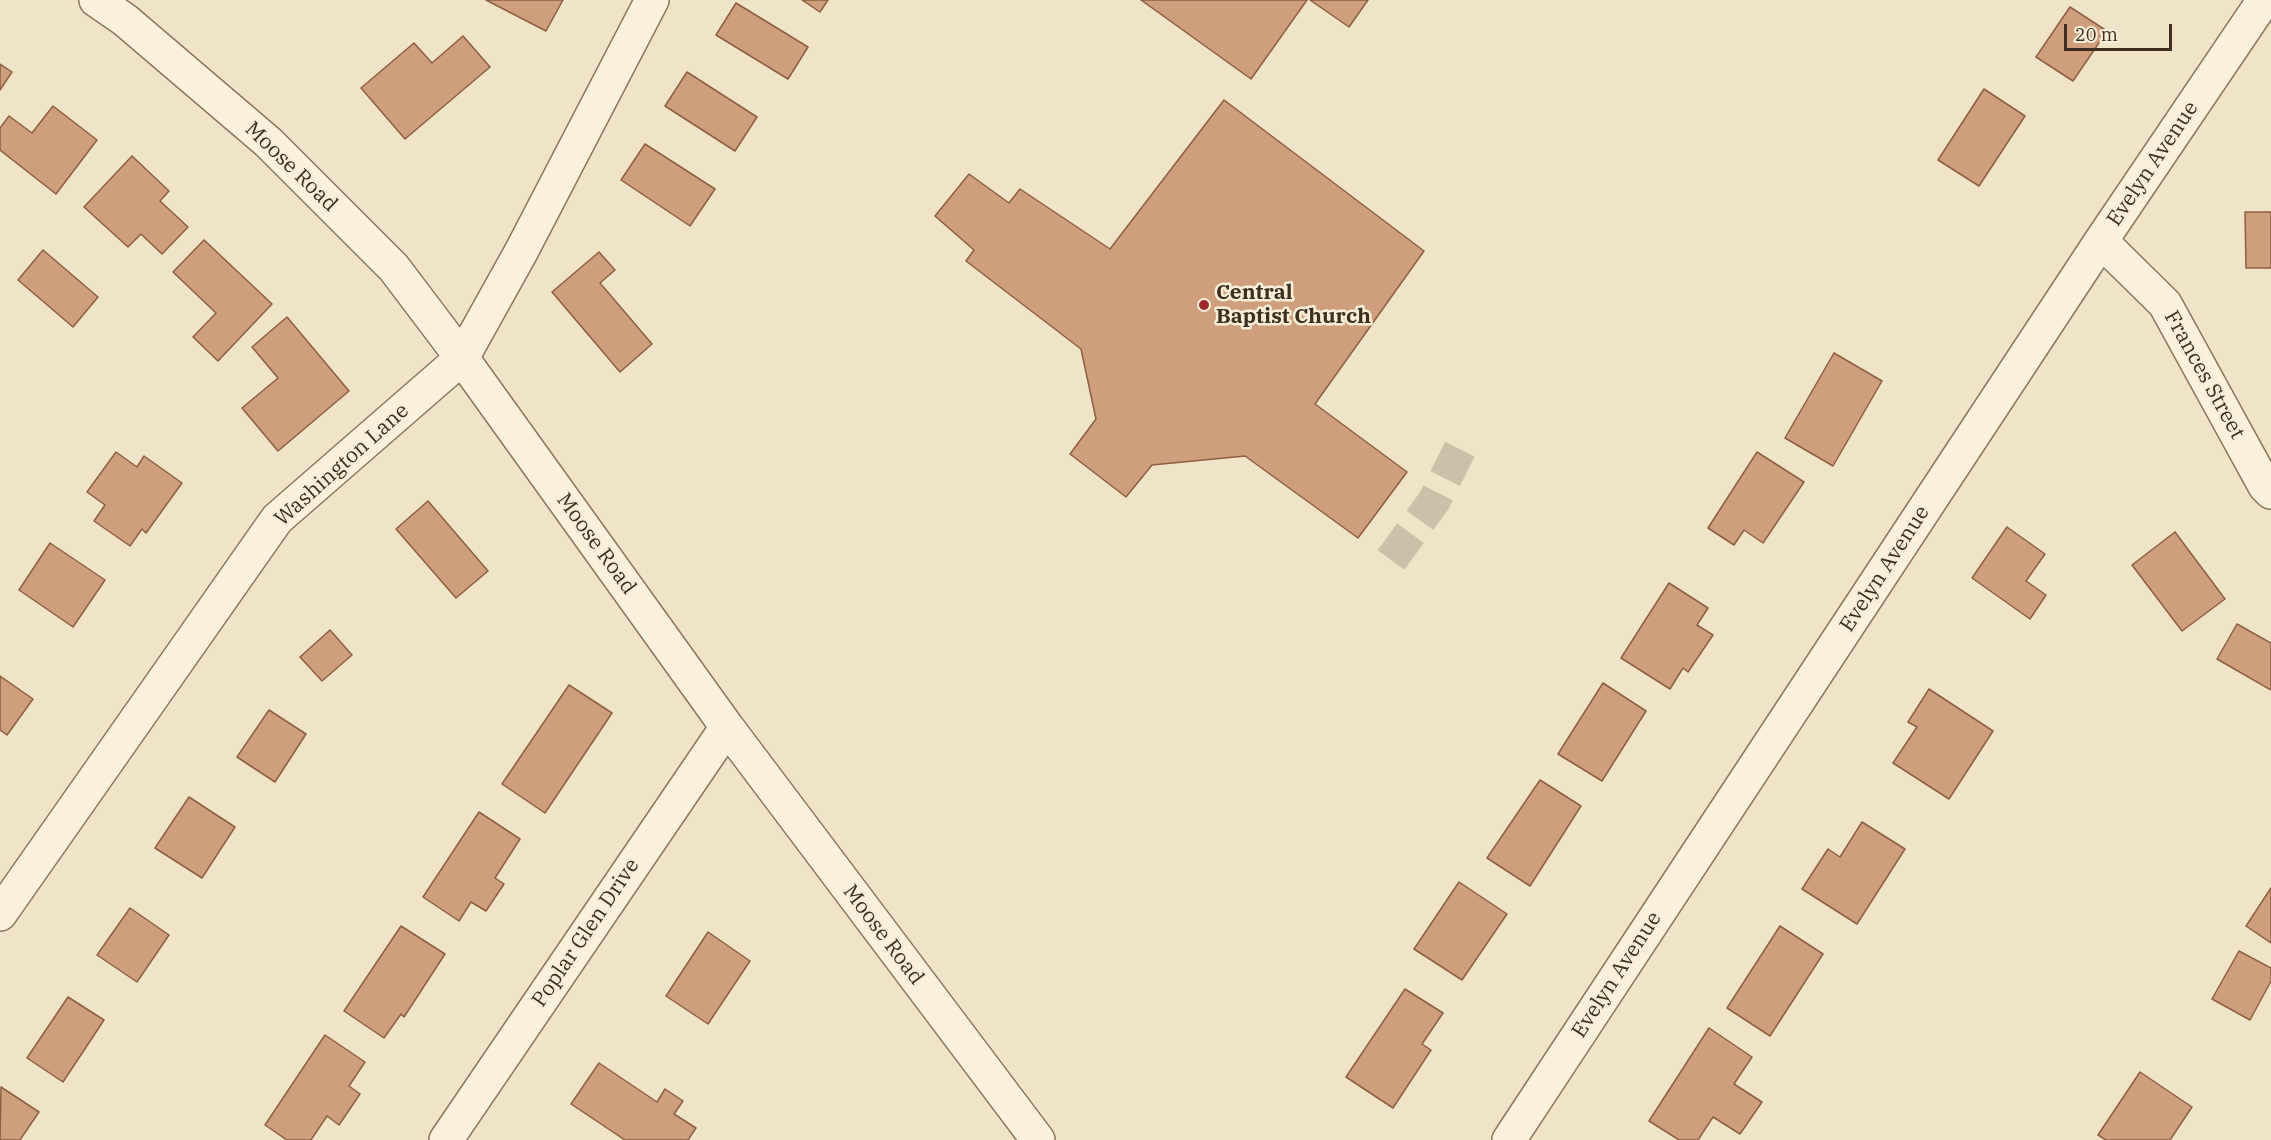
<!DOCTYPE html>
<html>
<head>
<meta charset="utf-8">
<style>
  body { margin:0 }
  #map { position:relative; width:2271px; height:1140px; overflow:hidden; background:#f0e4c8; font-family:"IBM Plex Serif",serif }
  canvas { display:block }
  .scale { position:absolute; left:2064px; top:24px; width:108px; height:27px; box-sizing:border-box; border:3px solid #3d2e20; border-top:0; padding-left:8px; font-size:18px; line-height:21px; white-space:nowrap; color:#3d2e20; -webkit-text-stroke:4px #f7eed8; paint-order:stroke }
</style>
</head>
<body>
<div id="map">
<canvas width="2271" height="1140"></canvas>
<div class="scale">20 m</div>
</div>
<script>
const c = document.querySelector('canvas').getContext('2d');
c.lineJoin = 'round';
function fill(path, color) { c.fillStyle = color; c.fill(path, 'evenodd'); }
const poly = rows => new Path2D(rows.map(r => 'M' + r).join(''));
function strokePath(path, color, width, dash) { c.strokeStyle = color; c.lineWidth = width; c.lineCap = dash ? 'butt' : 'round'; c.setLineDash(dash || []); c.stroke(path); }
function label(font, color, halo, rows, align = 'center') {
  c.font = font + ' "IBM Plex Serif",serif'; c.lineWidth = 5; c.setLineDash([]); c.textBaseline = 'middle'; c.strokeStyle = halo; c.fillStyle = color; for (const [text, x, y, turn = 0] of rows) {
    c.save(); c.translate(x, y); c.rotate((+turn || 0) * Math.PI / 180); c.textAlign = isNaN(turn) ? turn : align; if (halo) c.strokeText(text, 0, 0); c.fillText(text, 0, 0); c.restore();
  }
}
const building = poly([
  [486,0,563,0,546,31,486,0],
  [802,0,828,0,820,12,802,0],
  [1141,0,1307,0,1251,79,1141,0],
  [1310,0,1368,0,1349,27,1310,0],
  [736,3,808,47,788,79,716,35,736,3],
  [2070,7,2107,31,2073,81,2036,57,2070,7],
  [463,36,490,67,405,139,361,88,414,43,432,63,463,36],
  [0,64,12,72,0,90,0,64],
  [687,72,757,117,735,151,665,106,687,72],
  [1984,89,2025,116,1979,186,1938,160,1984,89],
  [1224,100,1424,251,1315,404,1407,472,1358,538,1245,456,1152,465,1126,497,1070,454,1096,419,1081,349,966,261,974,250,935,216,969,174,1009,203,1020,189,1110,249,1224,100],
  [53,106,97,140,56,194,0,150,0,128,9,116,32,133,53,106],
  [645,144,715,189,690,226,621,180,645,144],
  [132,156,169,191,160,201,188,227,162,254,141,234,128,247,84,207,132,156],
  [2245,212,2271,212,2271,268,2246,268,2245,212],
  [204,240,272,304,218,361,193,337,216,313,173,272,204,240],
  [43,250,98,297,73,327,18,280,43,250],
  [599,252,615,270,600,283,652,344,620,372,552,292,599,252],
  [287,317,349,391,278,451,242,408,278,378,252,347,287,317],
  [1834,353,1882,381,1833,466,1785,438,1834,353],
  [116,452,137,467,144,456,182,483,146,533,142,529,130,546,94,521,105,505,87,492,116,452],
  [1757,452,1804,482,1763,543,1744,530,1734,545,1708,528,1757,452],
  [428,501,488,571,456,598,396,529,428,501],
  [2007,527,2045,554,2026,581,2046,595,2030,619,1972,578,2007,527],
  [2175,532,2225,599,2182,631,2132,565,2175,532],
  [50,543,105,580,73,627,19,590,50,543],
  [1669,583,1708,608,1697,625,1713,635,1688,672,1683,668,1670,689,1621,658,1669,583],
  [2237,624,2271,643,2271,690,2217,659,2237,624],
  [330,630,352,655,322,681,300,657,330,630],
  [0,676,33,699,7,735,0,730,0,676],
  [1603,683,1646,711,1602,781,1558,754,1603,683],
  [569,685,612,713,545,813,502,784,569,685],
  [1929,689,1993,731,1949,799,1893,763,1917,727,1908,722,1929,689],
  [269,710,306,734,275,782,237,757,269,710],
  [1540,780,1581,806,1530,886,1487,858,1540,780],
  [189,797,235,827,202,878,155,848,189,797],
  [479,812,520,839,495,878,504,884,486,911,471,902,459,921,423,897,479,812],
  [1862,822,1905,849,1857,924,1802,889,1828,849,1840,857,1862,822],
  [1459,882,1507,914,1462,980,1414,949,1459,882],
  [2271,888,2271,943,2246,926,2271,888],
  [130,908,169,935,137,982,97,955,130,908],
  [401,926,445,954,404,1017,401,1014,384,1038,344,1011,401,926],
  [1780,926,1823,954,1770,1036,1727,1008,1780,926],
  [708,932,750,961,708,1024,666,996,708,932],
  [2239,951,2271,968,2271,981,2250,1020,2212,999,2239,951],
  [1405,989,1443,1013,1422,1044,1431,1050,1393,1108,1346,1077,1405,989],
  [68,997,104,1020,63,1082,27,1058,68,997],
  [1709,1028,1752,1057,1734,1084,1762,1102,1740,1134,1713,1117,1698,1140,1679,1140,1649,1121,1709,1028],
  [325,1035,365,1062,349,1086,360,1094,339,1125,327,1116,311,1140,287,1140,265,1125,325,1035],
  [599,1063,657,1102,665,1089,683,1101,674,1114,696,1128,688,1140,625,1140,571,1104,599,1063],
  [2140,1072,2192,1107,2170,1140,2106,1140,2098,1135,2140,1072],
  [1,1087,39,1112,20,1140,0,1140,1,1087]
]);
fill(building, '#cf9f7d');
strokePath(building, '#8d5f41', 1.5);
strokePath(poly([
  [1391,560,1434,501,1460,449]
]), '#ccc0a6', 33, [33, 16]);
const minor = poly([
  [96,0,125,20,268,142,394,268,462,358,727,727,1038,1140],
  [2101,241,2165,304,2265,486,2271,492],
  [0,914,277,519,462,358,521,252,652,0],
  [446,1140,727,727],
  [1509,1140,2101,241,2264,0]
]);
strokePath(minor, '#8d765c', 36);
strokePath(minor, '#faf1dc', 33);
for (const [x, y, r, color] of [
  [1204,305,6,"#9e2a2b"]
]) { const dot = new Path2D(); dot.arc(x, y, r, 0, 2 * Math.PI); c.fillStyle = color; c.fill(dot); strokePath(dot, '#f7eed8', 2); }
label('21px', '#3d2e20', '#f7eed8', [
  ["Evelyn Avenue",2153,164,-56],
  ["Moose Road",291,167,44],
  ["Frances Street",2204,375,61],
  ["Washington Lane",342,465,-42],
  ["Moose Road",596,544,54],
  ["Evelyn Avenue",1885,569,-57],
  ["Poplar Glen Drive",586,933,-56],
  ["Moose Road",883,935,53],
  ["Evelyn Avenue",1617,975,-57]
]);
label('bold 21px', '#3d2e20', '#f7eed8', [
  ["Central",1216,293],
  ["Baptist Church",1216,317]
], 'left');
</script>
</body>
</html>
